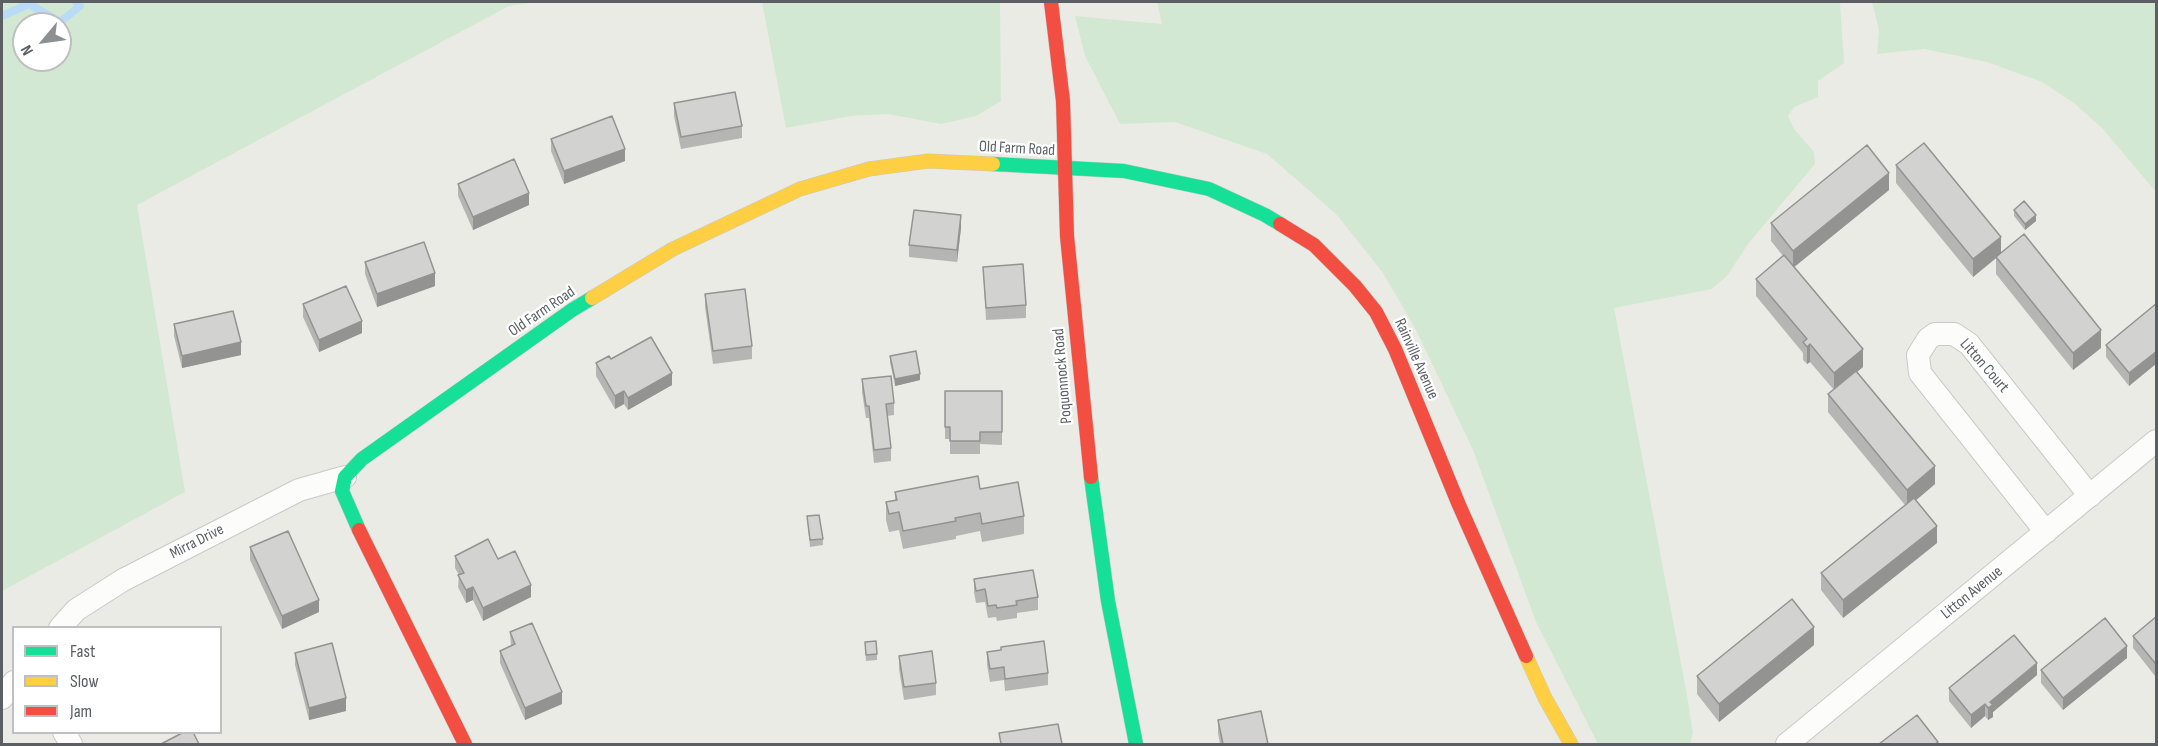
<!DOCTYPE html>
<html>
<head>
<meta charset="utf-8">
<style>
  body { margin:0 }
  #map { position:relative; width:2158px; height:746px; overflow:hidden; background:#ebebe6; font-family:"Sofia Sans Condensed",sans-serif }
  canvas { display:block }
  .frame { position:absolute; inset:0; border:3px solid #5b5f64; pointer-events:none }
  .legend { position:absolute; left:12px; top:626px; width:210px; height:108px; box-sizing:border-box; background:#fff; border:2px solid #bdbfc1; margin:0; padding:8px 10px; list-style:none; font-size:18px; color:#5b5f64 }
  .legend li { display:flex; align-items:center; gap:12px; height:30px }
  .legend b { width:30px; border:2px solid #bdbfc1 }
  .north { position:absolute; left:12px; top:12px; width:60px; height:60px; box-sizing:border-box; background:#fff; border:2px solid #bdbfc1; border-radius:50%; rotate:241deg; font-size:16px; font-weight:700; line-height:24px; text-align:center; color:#5b5f64 }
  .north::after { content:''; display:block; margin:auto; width:21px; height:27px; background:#8d9092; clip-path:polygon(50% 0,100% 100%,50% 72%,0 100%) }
</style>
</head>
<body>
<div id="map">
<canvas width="2158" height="746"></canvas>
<div class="frame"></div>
<ul class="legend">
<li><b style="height:8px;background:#16e098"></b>Fast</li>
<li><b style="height:8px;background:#ffcf43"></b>Slow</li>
<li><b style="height:8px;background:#f24e42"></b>Jam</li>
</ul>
<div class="north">N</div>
</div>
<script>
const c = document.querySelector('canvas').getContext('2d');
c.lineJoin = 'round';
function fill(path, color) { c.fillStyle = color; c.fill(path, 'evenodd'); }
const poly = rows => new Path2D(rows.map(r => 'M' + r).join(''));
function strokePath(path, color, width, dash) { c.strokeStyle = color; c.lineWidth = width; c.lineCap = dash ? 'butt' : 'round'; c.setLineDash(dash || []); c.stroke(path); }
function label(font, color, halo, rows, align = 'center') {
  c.font = font + ' "Sofia Sans Condensed",sans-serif'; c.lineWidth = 4.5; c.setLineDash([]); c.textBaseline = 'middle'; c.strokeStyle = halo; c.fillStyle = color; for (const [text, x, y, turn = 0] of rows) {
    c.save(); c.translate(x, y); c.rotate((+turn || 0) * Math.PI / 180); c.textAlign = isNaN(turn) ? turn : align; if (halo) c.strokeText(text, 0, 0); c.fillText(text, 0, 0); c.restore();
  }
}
fill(poly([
  [2,2,536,2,509,6,137,205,185,492,2,591],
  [24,24,60,24,60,60,24,60],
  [762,2,1000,2,1001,101,976,116,941,124,888,114,851,116,786,128],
  [1157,2,1840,2,1844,63,1818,81,1818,97,1794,107,1788,116,1794,129,1814,152,1815,164,1748,244,1727,276,1712,289,1614,308,1687,695,1693,733,1690,744,1598,744,1536,622,1473,450,1415,328,1383,273,1336,214,1267,154,1175,122,1120,124,1085,56,1075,16,1162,24],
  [1872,2,2156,2,2156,192,2102,128,2075,104,2042,82,1987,62,1924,49,1877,54,1879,30]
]), '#d3e8d2');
strokePath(poly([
  [2,16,29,4,60,22,80,6,76,2]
]), '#b9dbf6', 8);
const street = poly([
  [2046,532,1920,373,1918,355,1928,339,1935,334,1954,334,1969,344,2090,496],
  [60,628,76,610,123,580,299,490,345,477],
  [2,698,14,682],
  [64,732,71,744],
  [1787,744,2156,441]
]);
const fast = poly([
  [993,164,1124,171,1209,189,1265,215,1280,224],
  [1091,477,1108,601,1136,744],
  [359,530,342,491,345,477,362,459,572,310,592,298]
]);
const slow = poly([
  [592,298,673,249,800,189,869,169,928,161,993,164],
  [1526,656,1545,698,1571,744]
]);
const jam = poly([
  [1051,2,1063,101,1067,236,1091,477],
  [1280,224,1314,245,1355,286,1376,312,1395,349,1459,505,1526,656],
  [359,530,465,744]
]);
strokePath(street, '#c8c9c8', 24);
strokePath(fast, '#c7c8c6', 15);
strokePath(slow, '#c7c8c6', 15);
strokePath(jam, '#c7c8c6', 15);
strokePath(street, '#fcfcfb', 22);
strokePath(fast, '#16e098', 14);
strokePath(slow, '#ffcf43', 14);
strokePath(jam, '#f24e42', 14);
fill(poly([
  [674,103,742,126,742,138,681,149,674,116],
  [551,139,625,161,564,184,551,151],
  [1896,165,2001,253,2101,348,2073,370,1996,274,1996,258,1973,277,1896,183],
  [458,184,529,205,473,230,458,196],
  [1889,190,1794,267,1863,367,1857,372,1935,484,1916,500,1937,543,1843,618,1821,590,1821,573,1905,505,1828,412,1828,394,1834,390,1810,362,1807,364,1803,360,1803,353,1756,296,1756,279,1783,256,1771,241,1771,223],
  [2014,210,2036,221,2025,230,2014,216],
  [961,228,957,262,909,257,909,245],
  [365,262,435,286,377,307,365,274],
  [983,267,1026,305,1026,318,986,320],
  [705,294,752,346,752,359,713,364,705,307],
  [2157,303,2157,363,2129,386,2106,357,2106,345],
  [303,304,362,333,319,352,303,317],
  [174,324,241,355,182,368,174,336],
  [890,356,920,380,895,386,890,362],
  [611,359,672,385,628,410,624,404,615,409,596,376,596,363],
  [862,379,894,403,894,415,887,416,891,448,891,461,874,463,869,418,866,418,862,392],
  [945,391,1002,391,1002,445,980,444,980,454,950,454,950,439,945,439],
  [980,489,1024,516,1024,534,982,542,980,531,956,536,956,539,903,549,899,530,889,532,886,520,886,502,895,500,895,492],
  [807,516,823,539,823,545,810,547],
  [250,547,319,612,282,629,250,560],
  [455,556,498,559,531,597,483,621,473,600,466,603,458,587,459,575,455,568],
  [974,579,1038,597,1038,610,1017,613,1017,618,997,621,996,617,988,618,985,602,976,603,974,592],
  [2157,616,2157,675,2155,676,2133,648,2133,636],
  [510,632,562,704,525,720,500,663,500,651,511,646],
  [865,642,877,654,877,660,866,661],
  [1814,645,1719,722,1697,694,1697,676],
  [987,652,1048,673,1048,685,1005,691,1004,680,990,682,987,665],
  [295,653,346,711,309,720,295,665],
  [899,656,936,683,936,695,904,700,899,669],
  [2127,658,2063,710,2041,683,2041,670],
  [2037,675,1993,712,1993,717,1988,720,1985,716,1971,728,1949,701,1949,688],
  [1218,720,1268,744,1220,744,1218,733]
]), '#b5b5b3');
fill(poly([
  [625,149,625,161,564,184,564,171],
  [1889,173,1889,190,1793,268,1793,251],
  [529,193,529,205,473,230,473,217],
  [961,215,961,228,957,262,957,250],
  [2036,215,2036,221,2025,230,2025,224],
  [2001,237,2001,254,1973,277,1973,259],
  [435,273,435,286,377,307,377,294],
  [362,321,362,333,319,352,319,340],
  [2101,330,2101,348,2073,370,2073,353],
  [241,342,241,355,182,368,182,356],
  [1810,344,1810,362,1807,364,1807,347],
  [1863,349,1863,367,1834,390,1834,373],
  [2157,351,2157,363,2129,386,2129,373],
  [672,373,672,385,628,410,628,398],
  [920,374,920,380,895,386,895,379],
  [624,391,624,404,615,409,615,396],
  [1935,466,1935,484,1907,508,1907,490],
  [1937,526,1937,543,1843,618,1843,600],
  [531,585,531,597,483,621,483,608],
  [473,587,473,600,466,603,466,590],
  [319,600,319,612,282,629,282,616],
  [1814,627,1814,645,1719,722,1719,704],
  [2127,646,2127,658,2063,710,2063,698],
  [2157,662,2157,675,2155,676,2155,663],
  [2037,663,2037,675,1993,712,1993,717,1988,720,1988,708,1990,702],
  [562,692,562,704,525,720,525,708],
  [346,698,346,711,309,720,309,708],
  [1985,704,1985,716,1971,728,1971,715]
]), '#939392');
const building = poly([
  [735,92,742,126,681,137,674,103,735,92],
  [612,116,625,149,564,171,551,139,612,116],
  [1924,143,2001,237,1973,259,1896,165,1924,143],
  [1867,145,1889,173,1793,251,1771,223,1867,145],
  [514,159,529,193,473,217,458,184,514,159],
  [2024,201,2036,215,2025,224,2014,210,2024,201],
  [914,210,961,215,957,250,909,245,914,210],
  [2024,234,2101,330,2073,353,1996,257,2024,234],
  [424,242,435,273,377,294,365,262,424,242],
  [1784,255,1863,349,1834,373,1810,344,1807,347,1803,342,1807,339,1756,279,1784,255],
  [1023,264,1026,305,986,308,983,267,1023,264],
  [346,286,362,321,319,340,303,304,346,286],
  [745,289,752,346,713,351,705,294,745,289],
  [2157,303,2157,351,2129,373,2106,345,2157,303],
  [233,311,241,342,182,356,174,324,233,311],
  [651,337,672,373,628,398,624,391,615,396,596,363,609,356,611,359,651,337],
  [916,351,920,374,895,379,890,356,916,351],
  [1856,371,1935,466,1907,490,1828,394,1856,371],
  [891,376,894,403,886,404,891,448,874,450,869,406,866,406,862,379,891,376],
  [945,391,1002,391,1002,432,980,432,980,441,950,441,950,427,945,427,945,391],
  [978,476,980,489,1018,482,1024,516,982,524,980,513,955,518,956,521,903,531,899,512,889,514,886,502,897,500,895,492,978,476],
  [1914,498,1937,526,1843,600,1821,573,1914,498],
  [819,515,823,539,810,540,807,516,819,515],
  [288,531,319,600,282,616,250,547,288,531],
  [488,539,498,559,515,551,531,585,483,608,473,587,466,590,458,575,464,573,455,556,488,539],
  [1033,570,1038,597,1016,601,1017,605,997,608,996,605,988,606,985,589,976,591,974,579,1033,570],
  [1792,599,1814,627,1719,704,1697,676,1792,599],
  [2157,616,2157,662,2155,663,2133,636,2157,616],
  [2105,618,2127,646,2063,698,2041,670,2105,618],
  [532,623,562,692,525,708,500,651,515,644,510,632,532,623],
  [2014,635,2037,663,1990,702,1993,705,1988,708,1985,704,1971,715,1949,688,2014,635],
  [876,641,877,654,866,655,865,642,876,641],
  [1044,641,1048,673,1005,679,1004,667,990,669,987,652,1001,650,1001,647,1044,641],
  [332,643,346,698,309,708,295,653,332,643],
  [932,651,936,683,904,687,899,656,932,651],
  [1261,711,1268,744,1223,744,1218,720,1261,711],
  [1917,715,1938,742,1935,744,1879,744,1917,715],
  [1058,724,1062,744,1001,744,999,733,1058,724],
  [184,732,193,732,199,744,161,744,184,732]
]);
fill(building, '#d2d2d0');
strokePath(building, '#939392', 1.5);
label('16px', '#5b5f64', '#fff', [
  ["Old Farm Road",1017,149,3],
  ["Old Farm Road",542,312,-34],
  ["Rainville Avenue",1416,359,66],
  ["Litton Court",1984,366,49],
  ["Poquonnock Road",1063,376,-95],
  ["Mirra Drive",197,542,-27],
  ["Litton Avenue",1972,593,-39]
]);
</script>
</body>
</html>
